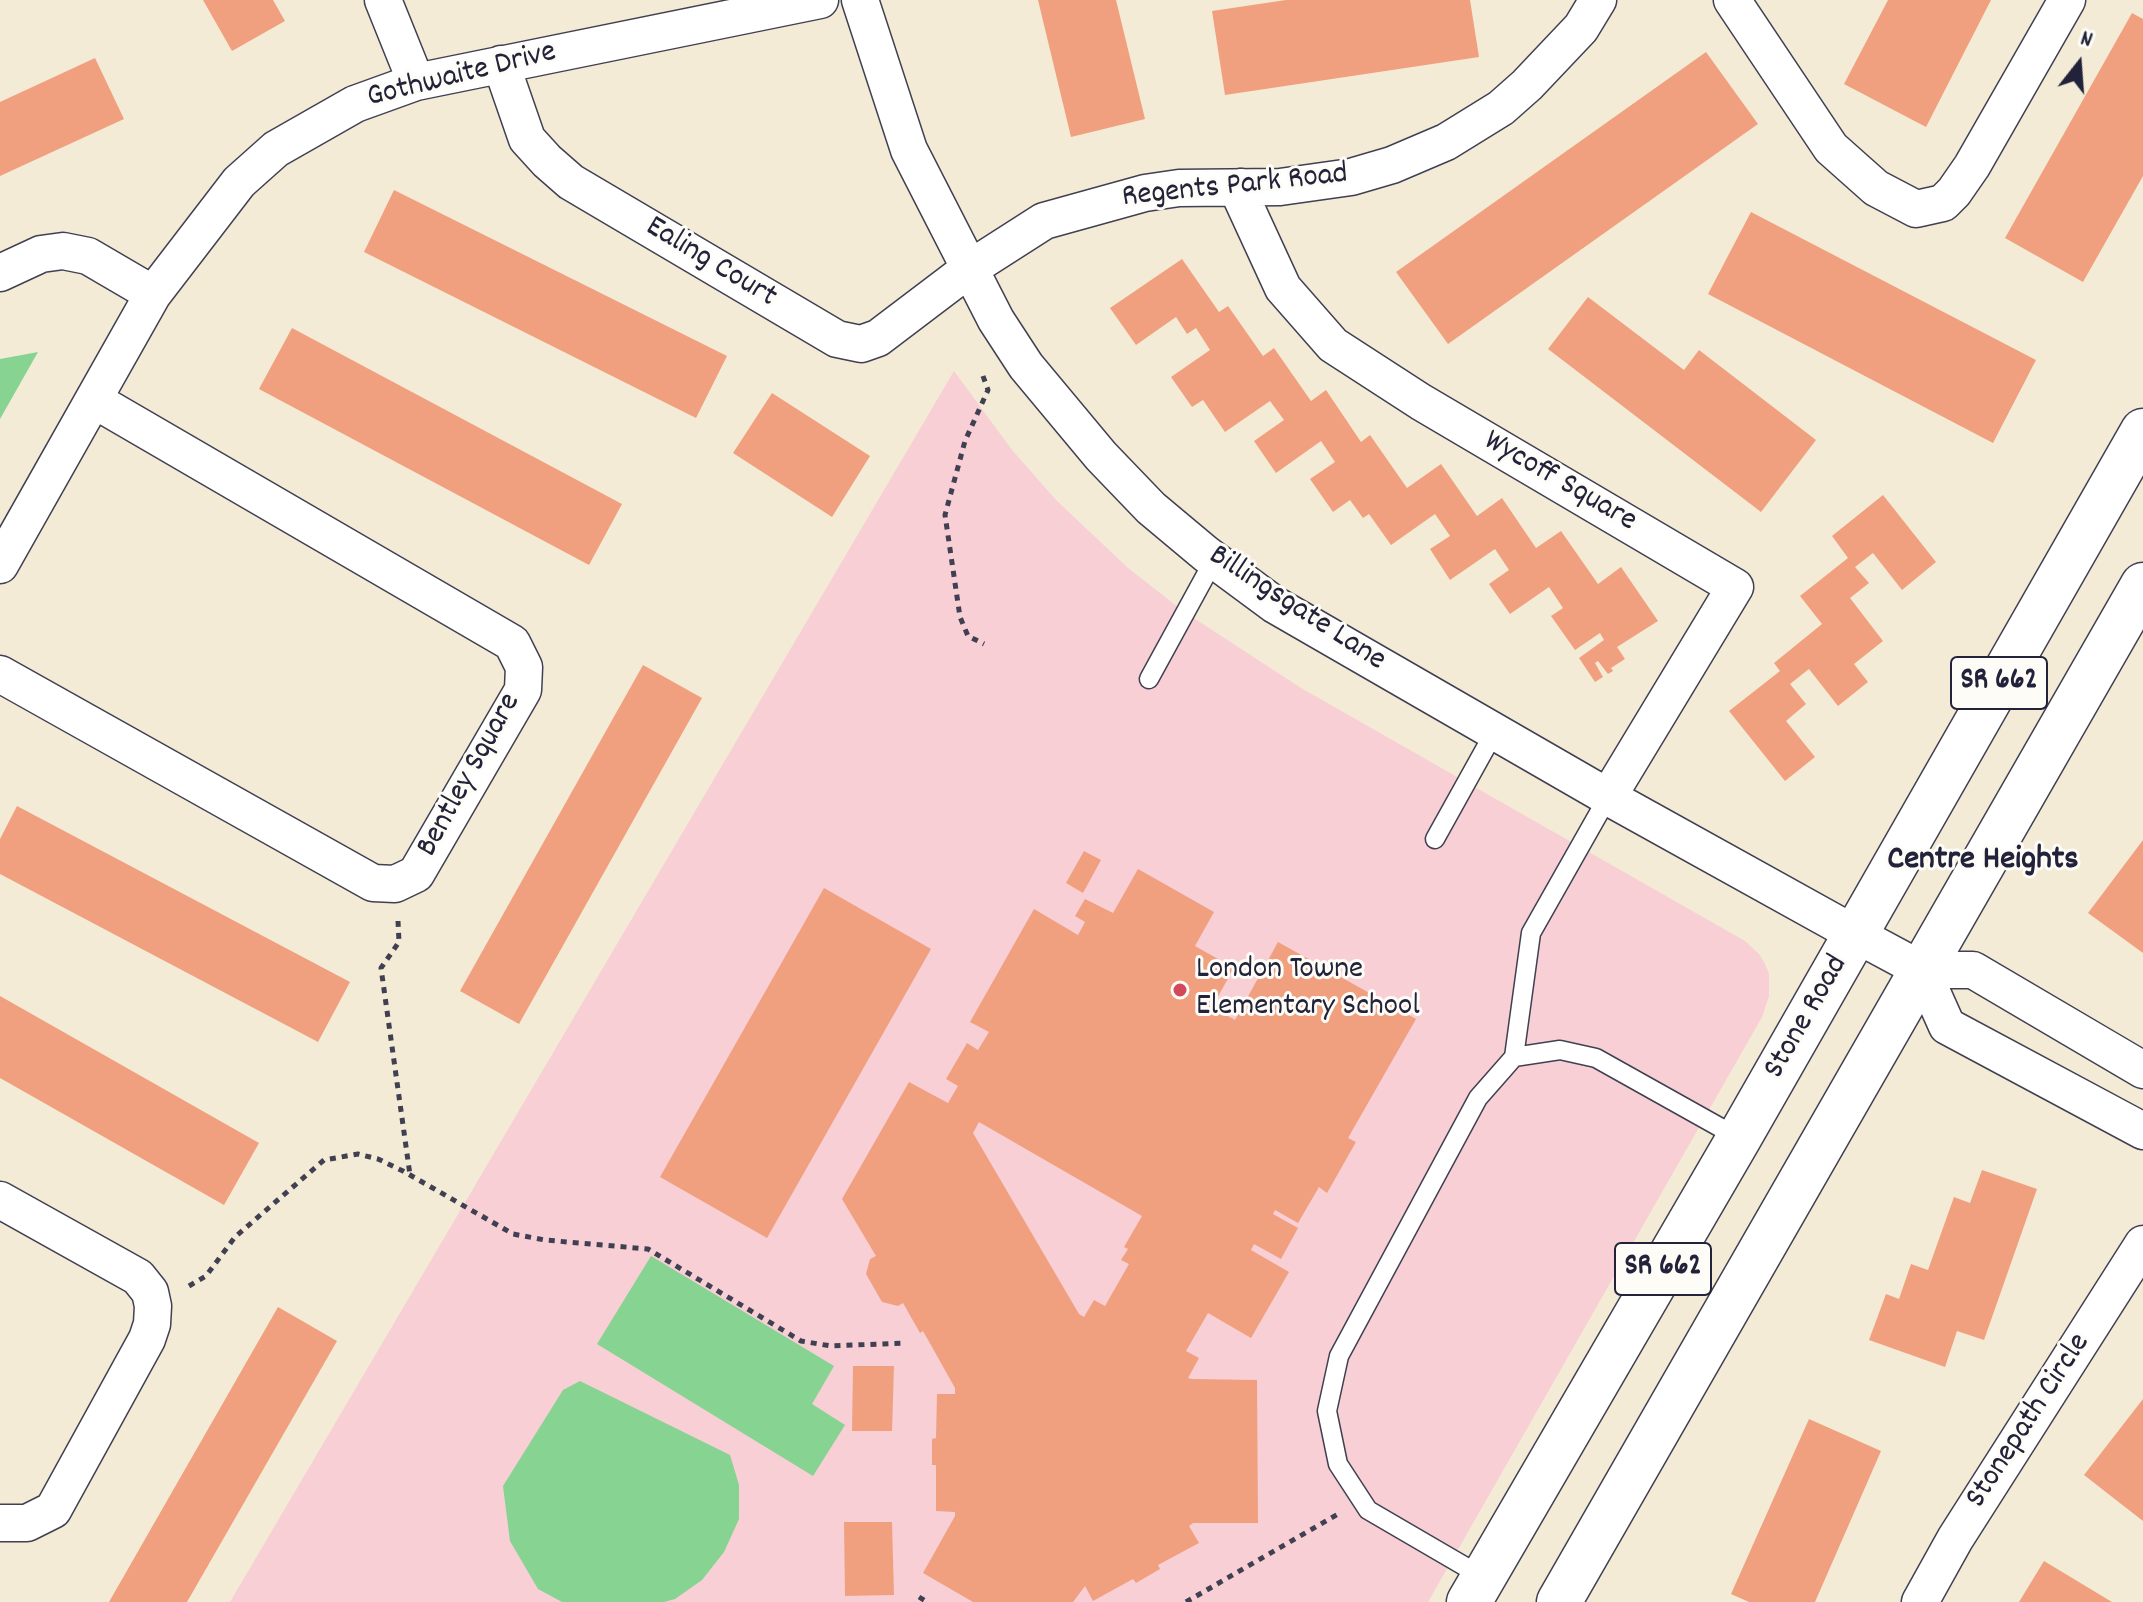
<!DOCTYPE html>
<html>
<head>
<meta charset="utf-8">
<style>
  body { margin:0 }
  #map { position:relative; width:2143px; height:1602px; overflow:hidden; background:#f3ebd5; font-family:Dekko,sans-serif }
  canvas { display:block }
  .north { position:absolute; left:2039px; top:24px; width:80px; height:80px; -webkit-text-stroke:6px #fdfcf7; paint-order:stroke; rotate:17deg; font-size:22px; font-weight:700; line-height:32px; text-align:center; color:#22223b }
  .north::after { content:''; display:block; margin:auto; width:28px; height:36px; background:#22223b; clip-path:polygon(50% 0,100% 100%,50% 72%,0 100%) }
</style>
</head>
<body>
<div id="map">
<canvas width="2143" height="1602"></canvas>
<div class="north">N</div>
</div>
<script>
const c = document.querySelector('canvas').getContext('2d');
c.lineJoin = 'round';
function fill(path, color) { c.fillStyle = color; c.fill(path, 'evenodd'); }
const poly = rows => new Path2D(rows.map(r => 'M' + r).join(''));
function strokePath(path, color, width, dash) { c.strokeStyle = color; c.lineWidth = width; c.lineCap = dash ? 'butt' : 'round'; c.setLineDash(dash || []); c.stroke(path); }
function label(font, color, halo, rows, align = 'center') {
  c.font = font + ' Dekko,sans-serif'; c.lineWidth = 6; c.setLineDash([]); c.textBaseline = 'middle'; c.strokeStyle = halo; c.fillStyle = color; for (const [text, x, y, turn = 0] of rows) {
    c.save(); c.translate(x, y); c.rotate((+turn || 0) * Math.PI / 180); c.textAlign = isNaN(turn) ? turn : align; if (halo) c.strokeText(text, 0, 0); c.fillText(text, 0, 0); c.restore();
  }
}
fill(poly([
  [954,371,1012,450,1056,500,1128,568,1183,611,1301,688,1745,941,1759,954,1765,964,1769,974,1769,996,1762,1017,1428,1602,230,1602]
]), '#f7cfd5');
fill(poly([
  [38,352,0,419,0,359],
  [651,1256,834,1366,812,1404,845,1425,813,1476,597,1344],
  [580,1381,730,1455,739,1485,739,1519,724,1552,702,1580,675,1599,664,1602,562,1602,538,1589,510,1541,503,1486,563,1390]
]), '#86d392');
fill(poly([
  [203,0,273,0,285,21,232,51],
  [1038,0,1116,0,1145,119,1071,137],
  [1286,0,1470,0,1479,57,1225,95,1212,11],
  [1888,0,1991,0,1926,127,1844,84],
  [2132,13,2143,19,2143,176,2083,282,2005,238],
  [1706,52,1758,124,1448,344,1396,272],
  [95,58,124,119,0,176,0,102],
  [394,190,727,356,696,418,364,252],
  [1751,212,2036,360,1993,443,1708,294],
  [1182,259,1219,312,1228,306,1263,356,1274,348,1311,401,1326,390,1361,442,1370,435,1407,488,1441,464,1477,516,1502,498,1536,548,1561,531,1598,584,1621,567,1658,621,1617,647,1625,659,1611,668,1613,671,1608,674,1598,661,1595,663,1603,677,1595,682,1579,658,1604,640,1600,633,1575,650,1551,616,1563,608,1549,587,1510,614,1489,584,1509,570,1495,549,1450,580,1430,549,1450,536,1435,514,1391,545,1369,514,1363,518,1350,500,1333,512,1310,479,1335,462,1321,441,1276,473,1254,441,1284,420,1270,401,1225,432,1203,400,1192,407,1171,377,1210,350,1196,328,1187,334,1176,317,1136,345,1110,308],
  [1588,297,1684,370,1699,350,1816,440,1761,512,1548,349],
  [292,328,622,504,589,565,259,389],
  [772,393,870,456,832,517,733,453],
  [1883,495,1936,562,1902,590,1873,553,1855,567,1869,583,1850,598,1883,641,1854,664,1868,682,1838,706,1809,669,1790,684,1806,704,1786,721,1815,757,1785,781,1729,711,1780,671,1774,663,1822,624,1800,596,1848,558,1832,536],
  [643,665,702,698,519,1024,460,991],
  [17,806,350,982,318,1042,0,874,0,839],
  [2143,840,2143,953,2088,913],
  [1084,851,1101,860,1083,893,1066,883],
  [1138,869,1214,912,1195,946,1234,968,1212,1007,1235,1020,1278,942,1416,1019,1348,1138,1356,1142,1327,1193,1319,1187,1298,1223,1275,1210,1273,1214,1298,1228,1281,1259,1254,1244,1251,1250,1289,1272,1251,1338,1208,1313,1186,1351,1199,1358,1188,1378,1192,1379,1257,1380,1258,1523,1193,1523,1189,1526,1199,1543,1158,1565,1160,1569,1136,1583,1133,1579,1093,1601,1085,1586,1073,1602,973,1602,923,1573,955,1516,955,1512,936,1511,936,1465,932,1465,932,1439,936,1438,937,1394,955,1394,955,1388,923,1331,920,1333,903,1303,898,1306,882,1302,866,1274,870,1259,876,1256,842,1199,909,1082,948,1103,958,1086,946,1079,967,1043,978,1050,989,1032,970,1022,1034,909,1078,935,1085,922,1075,916,1085,899,1113,913],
  [979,1122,1142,1216,1124,1247,1128,1249,1121,1260,1129,1264,1105,1306,1094,1300,1084,1317,1079,1314,973,1133],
  [824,888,931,949,767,1238,660,1177],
  [0,996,259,1143,224,1205,0,1078],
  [1982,1170,2037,1189,1984,1340,1957,1331,1945,1367,1869,1340,1886,1294,1899,1299,1911,1264,1928,1270,1954,1197,1970,1203],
  [278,1307,337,1341,187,1602,109,1602],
  [853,1366,894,1366,892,1431,852,1431],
  [2143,1399,2143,1521,2084,1475],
  [1809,1419,1881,1451,1815,1602,1749,1602,1731,1594],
  [844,1522,892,1522,894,1595,845,1596],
  [2044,1561,2112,1602,2019,1602]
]), '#f1a07f');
const lane = poly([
  [1149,679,1214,560],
  [1435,839,1495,731],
  [1514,1057,1560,1050,1596,1058,1739,1138],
  [1483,1577,1368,1510,1338,1464,1327,1411,1339,1356,1478,1098,1514,1057,1531,933,1608,797]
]);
const street = poly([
  [383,0,416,82],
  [860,0,909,150,996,320,1026,366,1101,456,1151,508,1206,554,1275,605,1608,797,1855,934,1922,970,1973,970,2143,1070],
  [1732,0,1831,148,1876,188,1916,209,1943,203,1954,192,1972,166,2067,0],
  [501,64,527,139,547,161,571,182,837,339,861,344,878,338,969,269,1044,221,1145,193,1179,188,1280,187,1351,177,1392,165,1446,142,1501,108,1527,85,1581,28,1598,0],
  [1241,187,1242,199,1283,288,1333,345,1421,402,1735,587,1608,797],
  [0,273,41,254,63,251,88,256,153,294],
  [0,565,153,294,239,182,276,149,355,104,416,82,820,0],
  [0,674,373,883,395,884,416,874,523,690,524,667,512,643,94,400],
  [1922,970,1947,1026,2143,1131],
  [0,1200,138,1277,150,1292,153,1306,152,1324,147,1339,53,1510,27,1523,0,1523],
  [1920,1602,1955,1539,2143,1244]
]);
const primary = poly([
  [1469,1602,1739,1138,2143,431],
  [1559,1602,2143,585]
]);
strokePath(lane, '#414052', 21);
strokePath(street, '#414052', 39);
strokePath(primary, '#414052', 47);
strokePath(poly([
  [983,376,988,390,965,441,945,515,960,617,968,636,984,644],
  [398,921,399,942,381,968,410,1175],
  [189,1286,206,1276,235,1237,324,1160,358,1154,378,1159,403,1171,513,1234,545,1240,648,1249,801,1341,831,1346,904,1343],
  [919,1597,927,1602],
  [1186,1602,1338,1514]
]), '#414052', 5, [6, 6]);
strokePath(lane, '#fff', 18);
strokePath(street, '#fff', 36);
strokePath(primary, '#fff', 44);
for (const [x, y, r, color] of [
  [1180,990,8,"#d1495b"]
]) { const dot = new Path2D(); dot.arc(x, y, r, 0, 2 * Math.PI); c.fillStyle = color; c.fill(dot); strokePath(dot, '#fdfcf7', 3); }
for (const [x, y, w] of [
  [1999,683,96],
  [1663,1269,96]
]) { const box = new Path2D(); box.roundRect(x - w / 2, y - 26, w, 52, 6); c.fillStyle = '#fdfcf7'; c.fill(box); strokePath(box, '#22223b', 2); }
label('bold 30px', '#22223b', null, [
  ["SR 662",1999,683],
  ["SR 662",1663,1269]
]);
label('32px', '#22223b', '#fdfcf7', [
  ["Gothwaite Drive",462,77,-14],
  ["Regents Park Road",1235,188,-6],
  ["Ealing Court",710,264,31],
  ["Wycoff Square",1559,483,30],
  ["Billingsgate Lane",1296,610,33],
  ["Bentley Square",471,776,-61],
  ["Stone Road",1808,1018,-60],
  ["Stonepath Circle",2030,1422,-57]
]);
label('32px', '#22223b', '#fdfcf7', [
  ["London Towne",1196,972],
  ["Elementary School",1196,1009]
], 'left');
label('bold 34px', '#22223b', '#fdfcf7', [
  ["Centre Heights",1983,862]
]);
</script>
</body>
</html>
